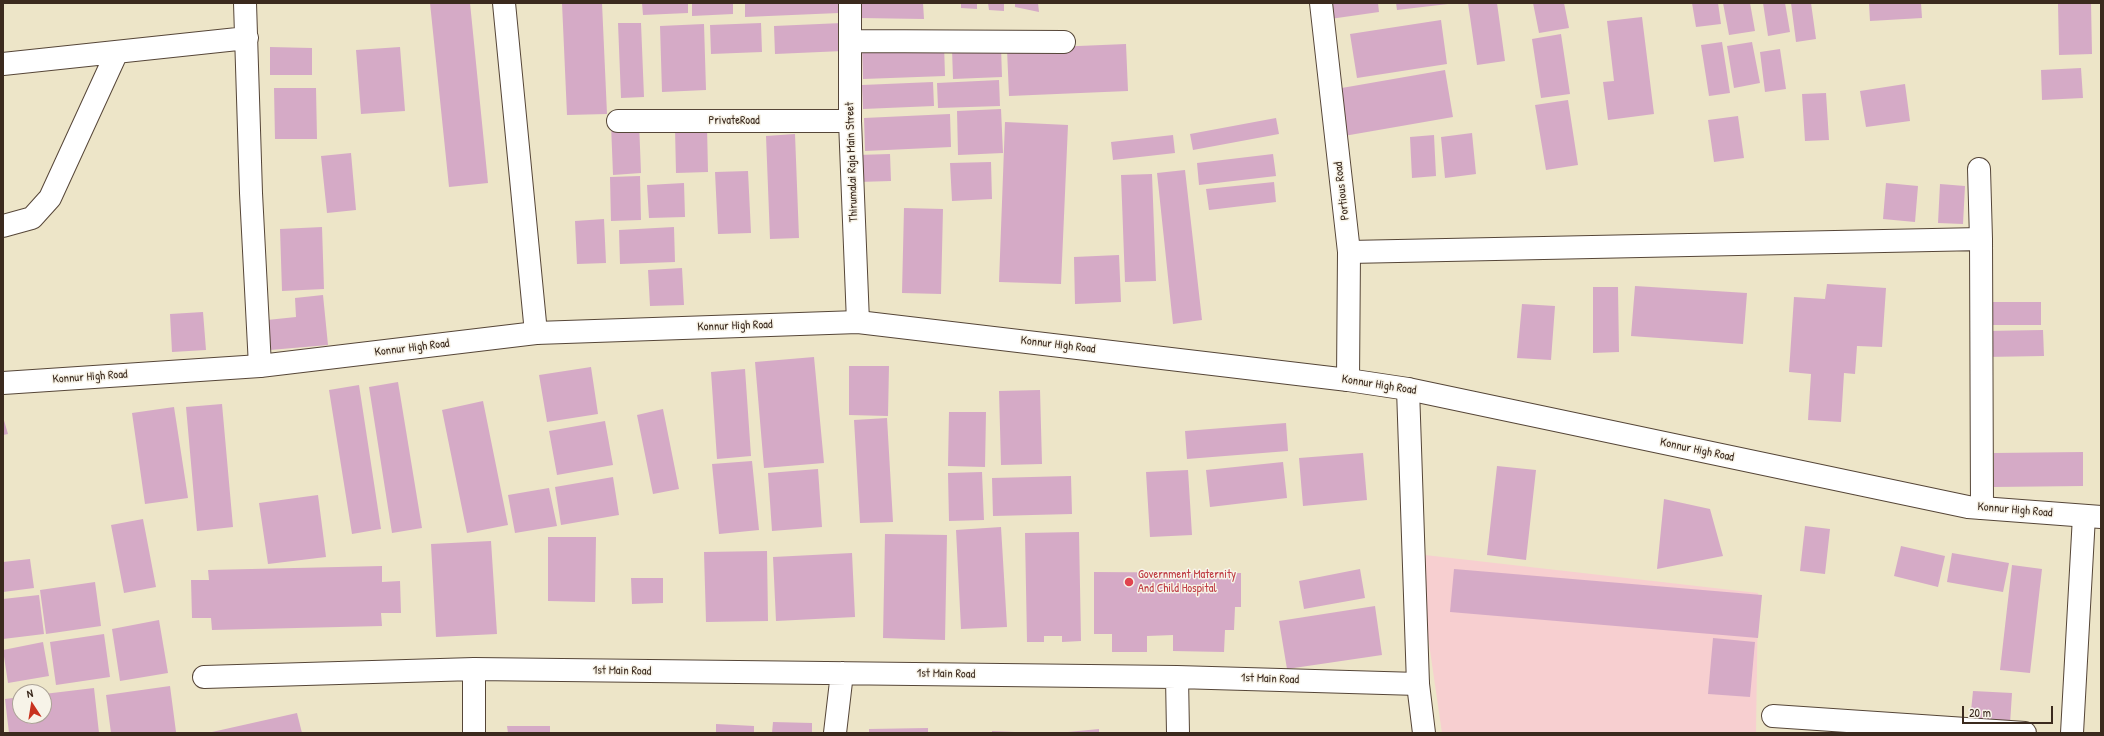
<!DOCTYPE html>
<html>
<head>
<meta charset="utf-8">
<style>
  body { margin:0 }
  #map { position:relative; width:2104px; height:736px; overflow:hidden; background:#ede5c8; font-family:"Patrick Hand",sans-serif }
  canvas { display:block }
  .frame { position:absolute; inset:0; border:4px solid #3b2a1e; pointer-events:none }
  .north { position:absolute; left:12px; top:684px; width:40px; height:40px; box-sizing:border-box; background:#f7f3e8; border:1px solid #aca397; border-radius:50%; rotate:348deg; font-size:11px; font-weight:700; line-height:16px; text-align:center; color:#3b2a1e }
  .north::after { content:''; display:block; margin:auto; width:14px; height:18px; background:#c8321e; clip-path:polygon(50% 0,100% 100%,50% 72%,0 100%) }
  .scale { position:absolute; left:1962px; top:706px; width:91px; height:18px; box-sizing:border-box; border:2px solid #3b2a1e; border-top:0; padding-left:5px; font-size:12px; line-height:14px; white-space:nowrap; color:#3b2a1e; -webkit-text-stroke:3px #f7f3e8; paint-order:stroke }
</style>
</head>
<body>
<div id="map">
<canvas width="2104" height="736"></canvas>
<div class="frame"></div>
<div class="north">N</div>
<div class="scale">20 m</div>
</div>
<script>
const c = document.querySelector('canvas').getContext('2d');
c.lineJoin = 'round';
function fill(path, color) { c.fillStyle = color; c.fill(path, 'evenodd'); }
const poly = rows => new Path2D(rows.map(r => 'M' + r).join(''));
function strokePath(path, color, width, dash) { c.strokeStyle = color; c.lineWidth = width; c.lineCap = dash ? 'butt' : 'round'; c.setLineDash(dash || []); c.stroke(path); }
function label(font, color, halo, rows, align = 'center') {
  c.font = font + ' "Patrick Hand",sans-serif'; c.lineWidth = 3; c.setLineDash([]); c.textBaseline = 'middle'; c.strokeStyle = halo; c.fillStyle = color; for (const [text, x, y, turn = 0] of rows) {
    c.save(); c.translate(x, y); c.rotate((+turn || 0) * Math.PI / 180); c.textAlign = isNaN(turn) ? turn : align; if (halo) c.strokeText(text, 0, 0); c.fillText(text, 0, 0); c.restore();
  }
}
fill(poly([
  [1416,554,1758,593,1756,733,1442,733]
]), '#f7cfd0');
fill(poly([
  [430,3,470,3,488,183,449,187],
  [562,3,602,3,607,114,567,115],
  [642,3,688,3,688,13,643,15],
  [692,3,733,3,733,14,692,16],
  [745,3,838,3,839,13,745,17],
  [860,3,923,3,924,19,860,18],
  [961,3,977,3,977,9,961,8],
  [988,3,1004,3,1004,11,989,10],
  [1015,3,1038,3,1039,12,1015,7],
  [1328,3,1378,3,1379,12,1330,19],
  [1396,3,1448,3,1448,4,1397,10],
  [1468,3,1497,3,1505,61,1477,65],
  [1533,3,1564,3,1569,28,1539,33],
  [1692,3,1718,3,1721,24,1696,27],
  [1723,3,1750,3,1755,31,1729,35],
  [1763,3,1785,3,1790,32,1768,36],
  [1791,3,1811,3,1816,39,1796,42],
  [1869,3,1921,3,1922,18,1870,21],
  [2058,3,2091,3,2092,54,2059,55],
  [1642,17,1654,114,1608,120,1603,82,1614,81,1607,21],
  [1441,20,1447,64,1357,78,1350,34],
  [618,23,641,23,644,97,621,98],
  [761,23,762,52,711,54,710,25],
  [842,23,843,51,775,54,774,26],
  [704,24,706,90,662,92,660,26],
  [1561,34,1570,94,1541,98,1532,39],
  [1722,42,1730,93,1709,96,1701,45],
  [1752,42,1760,83,1734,88,1727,46],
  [944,44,945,76,863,79,862,47],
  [1126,44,1128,91,1009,96,1007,49],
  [270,47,312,48,312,75,270,75],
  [400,47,405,111,361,114,356,50],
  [1001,47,1002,77,953,79,952,49],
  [1780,49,1786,89,1765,92,1760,52],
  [2081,68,2083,98,2042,100,2041,70],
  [1445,70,1453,117,1344,136,1336,89],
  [999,80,1000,106,938,108,937,83],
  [933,82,934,106,863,109,862,85],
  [1905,84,1910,121,1866,127,1860,91],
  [274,88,316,88,317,139,275,139],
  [1826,93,1829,140,1805,141,1802,94],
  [1568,100,1578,165,1546,170,1535,105],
  [1001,109,1003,153,958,155,957,111],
  [950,114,951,147,865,151,864,118],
  [1738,116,1744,158,1714,162,1708,120],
  [1276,118,1279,134,1193,150,1190,134],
  [639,122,641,173,613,175,611,124],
  [1005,122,1068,125,1061,284,999,282],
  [707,126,708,172,676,173,675,128],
  [1472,133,1476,174,1445,178,1441,137],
  [795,134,799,238,770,239,766,136],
  [1173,135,1175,153,1113,160,1111,142],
  [1434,135,1436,176,1412,178,1410,137],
  [351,153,356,210,327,213,321,156],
  [890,154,891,181,858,182,857,155],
  [1273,154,1276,176,1199,185,1197,163],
  [991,162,992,199,952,201,950,163],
  [1185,170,1202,320,1173,324,1157,173],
  [748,171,751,233,718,234,715,172],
  [1152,174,1156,281,1125,282,1121,175],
  [640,176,641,220,611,221,610,177],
  [1274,182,1276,202,1209,210,1206,189],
  [684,183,685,217,649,218,647,185],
  [1886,183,1918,186,1915,222,1883,219],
  [1940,184,1965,186,1963,224,1938,223],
  [904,208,943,209,941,294,902,293],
  [604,219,606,263,577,264,575,221],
  [322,227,324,289,282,291,280,229],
  [674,227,675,262,620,264,619,230],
  [1119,255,1121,302,1075,304,1074,257],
  [682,268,684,305,650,306,648,270],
  [1827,284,1886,288,1882,347,1857,346,1855,374,1844,373,1841,422,1808,420,1811,374,1789,372,1794,297,1825,299],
  [1635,286,1747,293,1743,344,1631,336],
  [1593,287,1618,287,1619,352,1593,353],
  [323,295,328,345,270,350,267,320,296,317,295,298],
  [1984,302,2041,302,2041,325,1984,325],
  [1522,304,1555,306,1551,360,1517,358],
  [203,312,206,350,172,352,170,314],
  [2043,330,2044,356,1985,357,1985,331],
  [814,357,824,463,764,468,755,362],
  [849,366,889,366,888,416,849,415],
  [591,367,598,414,547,422,539,375],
  [745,369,751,456,717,459,711,372],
  [398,382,422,528,392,533,369,387],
  [359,385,381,529,352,534,329,390],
  [1040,390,1042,464,1001,465,999,391],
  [483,401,508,525,467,533,442,410],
  [222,404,233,527,197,531,186,407],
  [174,407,188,498,145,504,132,413],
  [663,409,679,489,653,494,637,415],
  [949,412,986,412,985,467,948,466],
  [3,417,8,434,3,435],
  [887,418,893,522,860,523,854,420],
  [605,421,613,465,557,475,549,431],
  [1286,423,1288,451,1187,459,1185,431],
  [2083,452,2083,486,1994,487,1994,453],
  [1363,453,1367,500,1303,506,1299,458],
  [752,461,759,530,719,534,712,464],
  [1283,462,1287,498,1210,507,1206,470],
  [1497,466,1536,470,1526,560,1487,555],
  [818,469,822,527,772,531,768,473],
  [1188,470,1192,535,1150,537,1146,472],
  [982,472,984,520,949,521,948,473],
  [1071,476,1072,514,993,516,992,478],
  [613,477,619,515,561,525,555,487],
  [549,488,557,526,515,533,508,495],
  [318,495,326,557,268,564,259,503],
  [1664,499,1710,509,1723,556,1657,569],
  [143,519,156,587,124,593,111,525],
  [1805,526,1830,529,1825,574,1800,571],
  [1001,527,1007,627,961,629,956,530],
  [1079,532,1081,641,1062,642,1062,636,1044,636,1044,642,1027,642,1025,533],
  [885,534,947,535,945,640,883,638],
  [548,537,596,537,595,602,548,601],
  [491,541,497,634,436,637,431,544],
  [1901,546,1945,556,1938,587,1894,576],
  [767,551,768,621,706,622,704,552],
  [852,553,855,617,776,621,773,557],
  [1952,553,2009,563,2003,592,1947,582],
  [30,559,34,588,3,592,3,562],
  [2012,565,2042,569,2030,673,2000,670],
  [382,566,382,582,400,581,401,613,381,613,382,626,212,630,211,618,192,618,191,580,209,580,208,570],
  [1360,569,1365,598,1304,609,1299,581],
  [1454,569,1762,595,1758,638,1450,612],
  [1094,572,1241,573,1241,607,1235,607,1234,630,1225,630,1224,652,1173,651,1173,635,1147,636,1147,652,1112,652,1112,634,1094,634],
  [631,578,663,578,663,603,632,604],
  [95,582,101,626,46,634,40,590],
  [39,595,44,634,3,639,3,599],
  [1375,606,1382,655,1287,669,1279,621],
  [159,620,168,673,120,681,112,629],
  [104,634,110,677,56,685,50,642],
  [1713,638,1755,642,1750,697,1708,694],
  [43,642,49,676,8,683,3,650],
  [170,686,176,732,111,733,106,695],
  [94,688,99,733,9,733,5,699,20,697,20,716,44,716,44,694],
  [1973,691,2012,693,2010,724,1970,721],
  [297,713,302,733,212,733,212,732],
  [773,722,812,723,812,733,772,733],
  [716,724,754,726,754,733,716,733],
  [507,726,550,726,550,733,508,733],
  [928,728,928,733,869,733,869,729],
  [1099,729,1099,733,1068,733,1068,732],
  [992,731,1015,732,1015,733,992,733]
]), '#d5aac6');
const minor = poly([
  [245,3,251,193,260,366],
  [504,3,536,333],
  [850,3,850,121,858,322],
  [851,41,1064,42],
  [3,64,247,38],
  [618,121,850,121],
  [1979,169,1981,239,1982,508],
  [3,226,32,218,50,198,117,52],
  [1349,252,1981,239],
  [474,669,474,733],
  [204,677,474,669,1177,677,1418,684],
  [1177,677,1178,733],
  [1773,716,2025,733],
  [835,733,842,673],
  [2072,733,2084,516]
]);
const tertiary = poly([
  [1408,389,1418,684,1424,733]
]);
const secondary = poly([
  [1321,3,1349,252,1348,380]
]);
const primary = poly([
  [3,383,260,366,536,333,858,322,1348,380,1408,389,1968,507,2101,517]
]);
strokePath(minor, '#564638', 24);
strokePath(tertiary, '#564638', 24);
strokePath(secondary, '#564638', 24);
strokePath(primary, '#564638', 24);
strokePath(minor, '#fff', 22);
strokePath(tertiary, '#fff', 22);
strokePath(secondary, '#fff', 22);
strokePath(primary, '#fff', 22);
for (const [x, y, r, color] of [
  [1129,582,5,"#e0444e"]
]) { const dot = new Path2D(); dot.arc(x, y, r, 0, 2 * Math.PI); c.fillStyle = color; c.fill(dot); strokePath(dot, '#f7f3e8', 1.5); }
label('12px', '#3b2a1e', '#f7f3e8', [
  ["PrivateRoad",734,121],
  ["Thirumalai Raja Main Street",852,162,-92],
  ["Portious Road",1342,191,-97],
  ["Konnur High Road",735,326,-2],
  ["Konnur High Road",1058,345,7],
  ["Konnur High Road",412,348,-7],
  ["Konnur High Road",90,377,-4],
  ["Konnur High Road",1379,385,9],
  ["Konnur High Road",1697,450,12],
  ["Konnur High Road",2015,510,5],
  ["1st Main Road",622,671,1],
  ["1st Main Road",946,674,1],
  ["1st Main Road",1270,679,2]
]);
label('12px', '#be3a42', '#f7f3e8', [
  ["Government Maternity",1138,575],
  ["And Child Hospital",1138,589]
], 'left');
</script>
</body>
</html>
